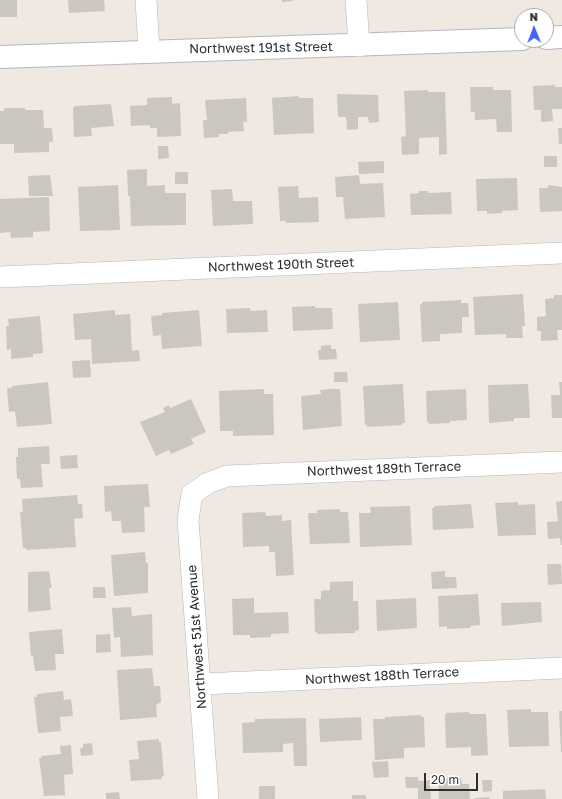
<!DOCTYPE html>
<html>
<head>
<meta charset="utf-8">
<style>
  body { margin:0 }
  #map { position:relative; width:562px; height:799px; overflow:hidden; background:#efe9e1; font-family:"Golos Text",sans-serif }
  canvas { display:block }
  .north { position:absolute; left:514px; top:8px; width:40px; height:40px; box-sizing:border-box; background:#fff; border:1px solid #ababab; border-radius:50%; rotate:359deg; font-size:11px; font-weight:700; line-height:16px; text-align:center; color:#2e2e2e }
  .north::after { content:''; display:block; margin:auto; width:14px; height:18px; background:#4264fb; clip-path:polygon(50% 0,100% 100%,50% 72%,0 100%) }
  .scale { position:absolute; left:424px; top:773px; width:54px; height:18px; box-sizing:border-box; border:2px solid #2e2e2e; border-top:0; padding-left:5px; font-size:12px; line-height:14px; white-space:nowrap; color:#2e2e2e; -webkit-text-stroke:3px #fff; paint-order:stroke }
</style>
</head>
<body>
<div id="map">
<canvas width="562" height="799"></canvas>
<div class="north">N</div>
<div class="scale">20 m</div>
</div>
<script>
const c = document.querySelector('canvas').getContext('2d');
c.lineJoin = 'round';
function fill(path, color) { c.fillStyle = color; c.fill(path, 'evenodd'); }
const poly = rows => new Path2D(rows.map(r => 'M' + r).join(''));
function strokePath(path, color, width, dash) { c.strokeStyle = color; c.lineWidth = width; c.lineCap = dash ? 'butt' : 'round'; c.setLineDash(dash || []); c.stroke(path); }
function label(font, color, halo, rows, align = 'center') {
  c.font = font + ' "Golos Text",sans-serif'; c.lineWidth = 3; c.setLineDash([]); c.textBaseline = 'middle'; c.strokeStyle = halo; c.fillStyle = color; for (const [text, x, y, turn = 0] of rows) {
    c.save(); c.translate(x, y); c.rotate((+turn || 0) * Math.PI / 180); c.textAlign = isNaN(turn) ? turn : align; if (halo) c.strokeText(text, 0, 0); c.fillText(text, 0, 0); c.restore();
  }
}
fill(poly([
  [0,0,17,0,17,17,0,17],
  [68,0,104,0,105,11,69,13],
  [282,0,293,0,293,1,282,2],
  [555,85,555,87,562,87,562,109,552,109,553,121,541,122,541,110,534,110,533,86],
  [470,87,493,87,493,90,511,90,512,132,497,132,496,119,475,120,475,112,471,112],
  [428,90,428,92,445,92,447,154,439,155,439,137,419,138,419,154,402,155,401,137,406,136,404,91],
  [337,94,378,95,379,122,369,123,368,117,358,117,358,129,347,130,346,117,338,117],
  [298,96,299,98,313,98,314,133,274,135,272,98],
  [172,97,172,104,180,103,181,136,157,137,157,128,150,128,150,125,131,126,130,106,147,105,147,98],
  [246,98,247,122,243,122,244,131,228,132,228,134,219,134,219,137,204,138,203,120,207,120,205,100],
  [111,104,114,126,91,128,92,136,74,137,73,108,75,106],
  [4,108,25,108,25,110,43,110,44,128,52,128,53,142,49,142,49,152,14,153,14,144,0,144,0,111,4,111],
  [558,128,562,128,562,144,559,144],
  [158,146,168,146,169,158,158,159],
  [544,156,557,156,557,167,544,167],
  [384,161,384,173,359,174,358,162],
  [147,169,147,186,165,185,165,193,186,193,186,225,131,226,130,196,128,196,127,170],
  [175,172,188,172,188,184,175,184],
  [50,175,53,196,29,196,28,176],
  [359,175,360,184,383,183,385,217,345,219,343,197,336,197,335,177],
  [517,178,518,210,502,211,502,213,487,214,487,211,477,211,476,179],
  [118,185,120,230,80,231,78,187],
  [548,185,562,187,562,211,540,212,539,188,548,188],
  [298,186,299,198,318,197,319,222,286,223,286,221,280,221,278,187],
  [232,189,233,201,252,201,253,224,213,226,211,190],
  [419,191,428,191,428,193,451,192,452,214,411,215,410,194,419,193],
  [49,197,50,231,33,232,33,237,11,238,10,232,0,233,0,199],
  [523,294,525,326,522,326,523,338,506,338,506,334,475,335,473,297],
  [554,295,562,295,562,330,557,330,558,340,541,341,541,331,537,331,537,317,546,316,545,299,554,298],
  [461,300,461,303,468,303,469,317,462,317,462,333,440,334,440,341,422,342,420,304,422,304,422,302],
  [398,302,400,340,360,342,358,304],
  [315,306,315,308,332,308,333,329,293,331,292,307],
  [250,308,250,311,267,310,268,332,227,333,226,309],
  [115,310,115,315,130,314,132,351,139,350,140,361,92,364,91,339,75,340,73,314],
  [199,310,202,346,162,349,161,335,153,336,151,316,162,315,162,313],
  [40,316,43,353,33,354,33,357,11,359,11,349,7,350,6,326,9,326,8,319],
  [331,345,331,349,336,349,337,359,319,360,318,350,321,350,321,346],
  [90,360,91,377,73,378,72,361],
  [334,372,347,372,348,382,334,382],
  [48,382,52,424,17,427,15,411,9,412,7,388,12,388,12,386],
  [559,382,562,382,562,418,552,418,551,395,560,395],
  [403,384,405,423,402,423,402,425,367,427,367,425,365,425,363,386],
  [528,384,530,418,514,418,514,421,489,423,488,385],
  [264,389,264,394,273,394,274,435,233,436,233,431,220,431,219,391],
  [330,389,340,389,342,426,303,430,301,396,321,394,320,390],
  [466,389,467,420,450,421,450,423,429,424,429,422,427,422,426,391],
  [191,399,206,432,191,439,194,444,171,454,169,450,156,456,140,422,165,412,163,408,169,405,170,408],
  [49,446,50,464,41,464,43,487,21,488,20,479,17,479,16,457,18,457,18,448],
  [77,455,78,468,61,469,60,456],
  [148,484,150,507,144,507,145,532,122,533,121,521,112,521,111,511,105,512,104,486],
  [77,495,78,504,82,504,83,518,74,519,76,547,26,550,26,548,23,548,20,512,23,512,22,499],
  [562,501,562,545,561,545,560,538,548,539,547,522,558,521,556,502],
  [518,502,518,505,535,504,536,535,498,536,495,503],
  [471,504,474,528,433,530,432,508,434,508,434,506],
  [410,506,412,545,360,547,359,513,371,513,370,507],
  [340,509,340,512,348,512,350,543,310,544,308,513,317,513,317,510],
  [265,512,266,516,282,515,282,521,291,520,294,575,276,576,275,552,269,552,269,546,243,547,242,513],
  [145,552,146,563,148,563,148,593,114,596,111,555],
  [547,564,561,564,562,584,548,585],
  [49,571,51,584,52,588,49,588,51,610,28,612,28,572],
  [445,571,445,577,456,577,457,588,432,589,431,572],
  [353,581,353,601,358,601,359,630,355,631,355,633,317,634,317,632,315,632,314,599,321,599,321,591,330,590,330,582],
  [93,587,105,587,106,598,93,598],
  [478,594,480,625,470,626,470,628,447,629,447,626,439,627,438,596],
  [254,598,254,613,288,612,289,633,271,634,271,637,250,638,250,635,233,635,232,599],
  [416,598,417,628,377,631,376,600],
  [541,602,542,622,502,626,501,603],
  [131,607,132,616,152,614,153,655,121,657,120,637,114,638,112,608],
  [62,629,64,654,55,654,56,670,35,671,33,656,31,656,29,632],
  [110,634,111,652,96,653,96,635],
  [152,668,154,686,160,686,161,702,156,705,157,717,120,720,117,670],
  [63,691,64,700,71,699,73,716,60,717,61,731,38,733,34,697,37,697,37,694],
  [531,709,531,712,548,712,549,746,509,747,507,710],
  [559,711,562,711,562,752,561,752],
  [469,712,469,714,486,714,488,755,471,756,471,747,446,748,445,716,446,713],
  [421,715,421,717,424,717,425,747,404,748,404,758,375,760,373,719,385,719,385,717],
  [361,717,362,740,320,742,319,719],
  [306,718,307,766,294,766,293,743,283,744,283,752,243,753,242,723,255,722,255,719],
  [159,739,159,742,161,742,164,776,161,777,162,779,131,781,129,760,139,759,137,741],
  [92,743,93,755,81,756,80,748,83,748,83,744],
  [71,745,73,774,64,775,65,795,44,796,39,758,42,758,41,756,61,754,60,746],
  [388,761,389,777,374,778,372,762],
  [405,777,418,777,418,781,430,780,431,799,418,799,418,788,406,788],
  [461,778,462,784,469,784,470,799,439,799,438,779],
  [482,780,492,780,492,791,483,792],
  [259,786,275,786,275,799,259,799],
  [545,789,546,799,503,799,503,791],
  [119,792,120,799,106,799,106,793],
  [352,795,366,795,366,799,352,799],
  [490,797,490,799,475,799,475,798]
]), '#cbc7bf');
const minor = poly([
  [146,0,149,51],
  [356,0,359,46],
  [0,277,562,253],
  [202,684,562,668],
  [208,799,188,520,192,494,208,483,227,476,562,462]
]);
const tertiary = poly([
  [546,38,562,37],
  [0,57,522,39]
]);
strokePath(minor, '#b4b7c1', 22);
strokePath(tertiary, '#b4b7c1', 24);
strokePath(minor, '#fff', 21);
strokePath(tertiary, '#fff', 22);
label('13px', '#2e2e2e', '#fff', [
  ["Northwest 191st Street",261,48,-1],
  ["Northwest 190th Street",281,265,-2],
  ["Northwest 189th Terrace",384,469,-2],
  ["Northwest 51st Avenue",197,637,-94],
  ["Northwest 188th Terrace",382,676,-3]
]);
</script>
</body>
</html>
